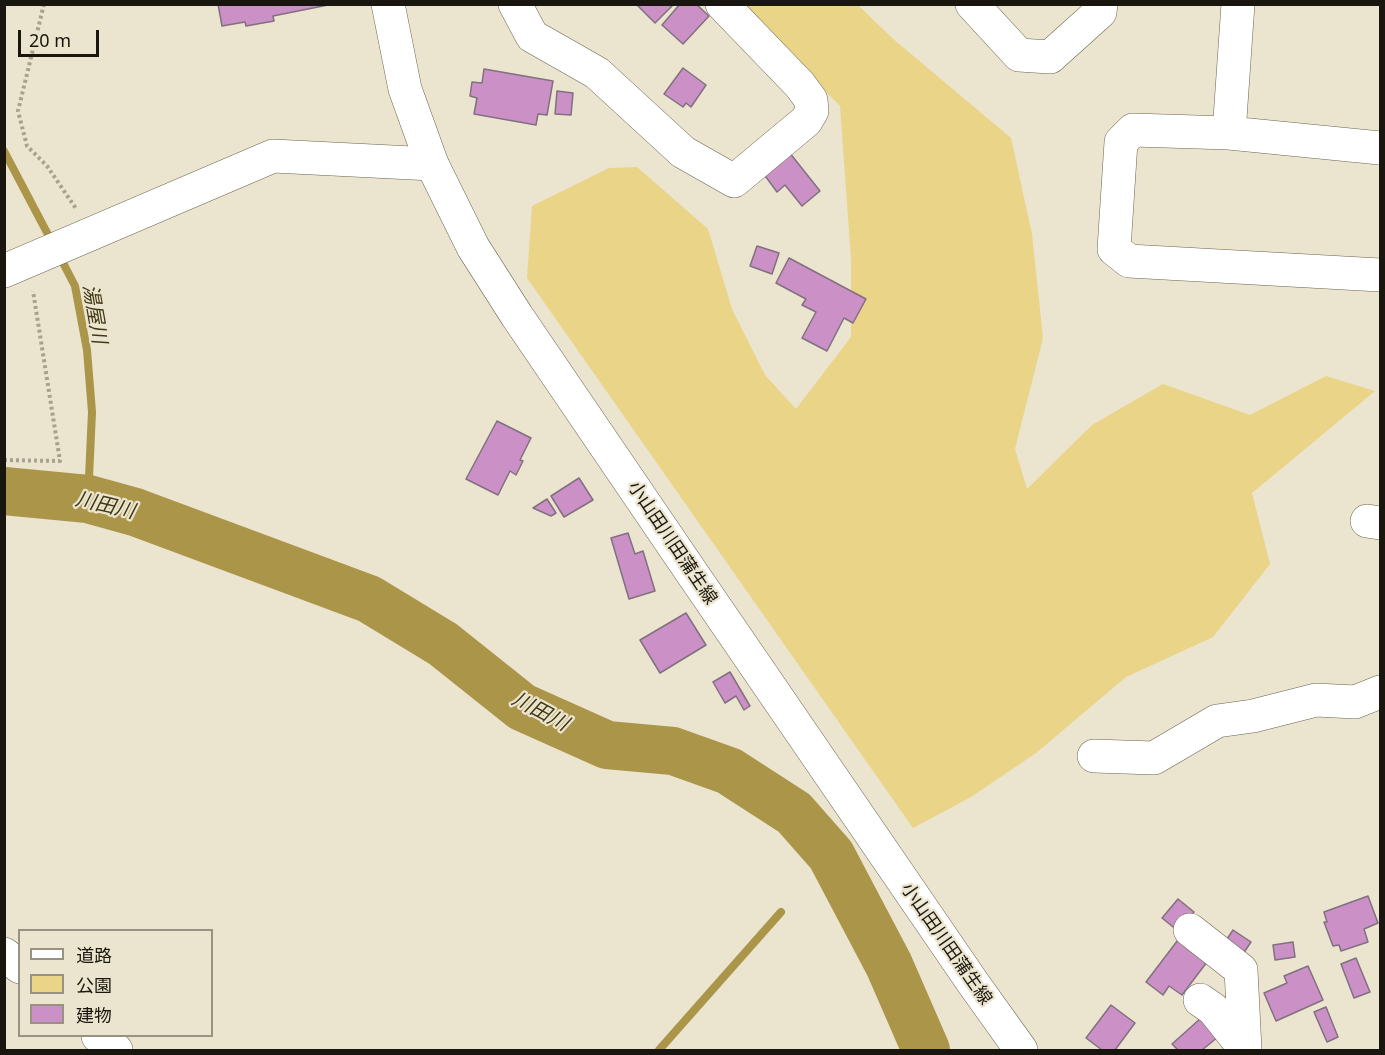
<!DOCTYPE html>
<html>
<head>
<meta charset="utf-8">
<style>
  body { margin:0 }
  #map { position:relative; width:1385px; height:1055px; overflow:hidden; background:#ebe4ce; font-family:"Noto Sans","Noto Sans JP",sans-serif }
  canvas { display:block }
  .frame { position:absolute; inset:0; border:6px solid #18160e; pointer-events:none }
  .legend { position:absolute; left:18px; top:929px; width:195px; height:108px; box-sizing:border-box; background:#ebe4ce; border:2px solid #979281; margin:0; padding:8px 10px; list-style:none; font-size:18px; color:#18160e }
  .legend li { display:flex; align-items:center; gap:12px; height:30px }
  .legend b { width:30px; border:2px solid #979281 }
  .scale { position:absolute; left:18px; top:30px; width:81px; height:27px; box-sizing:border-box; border:3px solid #18160e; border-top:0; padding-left:8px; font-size:18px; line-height:21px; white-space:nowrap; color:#18160e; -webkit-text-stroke:4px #ebe4ce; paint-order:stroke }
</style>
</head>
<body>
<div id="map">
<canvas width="1385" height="1055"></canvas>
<div class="frame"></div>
<ul class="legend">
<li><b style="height:8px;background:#fff"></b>道路</li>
<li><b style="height:16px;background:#ead488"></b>公園</li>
<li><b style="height:16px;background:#cb91c6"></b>建物</li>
</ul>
<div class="scale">20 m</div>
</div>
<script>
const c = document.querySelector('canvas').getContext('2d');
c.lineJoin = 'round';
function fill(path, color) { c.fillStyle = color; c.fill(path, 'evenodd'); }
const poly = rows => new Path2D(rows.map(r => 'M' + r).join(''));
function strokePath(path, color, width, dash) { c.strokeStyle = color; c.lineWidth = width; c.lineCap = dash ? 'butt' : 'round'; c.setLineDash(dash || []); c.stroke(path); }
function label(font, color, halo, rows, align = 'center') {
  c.font = font + ' "Noto Sans","Noto Sans JP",sans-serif'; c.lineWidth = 4.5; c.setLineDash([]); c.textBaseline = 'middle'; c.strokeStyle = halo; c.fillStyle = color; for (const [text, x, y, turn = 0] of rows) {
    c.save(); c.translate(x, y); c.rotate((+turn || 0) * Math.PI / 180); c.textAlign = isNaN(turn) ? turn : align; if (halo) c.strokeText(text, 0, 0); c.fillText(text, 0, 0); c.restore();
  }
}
fill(poly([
  [736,5,858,5,892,38,1011,138,1032,234,1043,338,1015,449,1027,489,1092,425,1163,384,1250,415,1326,376,1375,391,1252,493,1270,564,1213,637,1126,677,1036,753,971,797,913,828,527,278,532,206,609,168,637,167,708,229,732,309,765,375,796,409,851,337,851,259,840,106,776,42]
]), '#ead488');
strokePath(poly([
  [4,151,53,244],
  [59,255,75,286,87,350,92,412,88,499],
  [659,1050,781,912]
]), '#aa9549', 8);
strokePath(poly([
  [4,491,88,499,135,512,369,599,443,644,522,707,607,745,673,751,729,771,794,813,831,855,889,965,926,1050]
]), '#aa9549', 48);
const building = poly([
  [218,4,333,4,273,16,274,21,246,26,245,22,222,26,218,4],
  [636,4,673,4,673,5,655,23,636,4],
  [680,4,696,4,709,16,683,44,662,25,680,4],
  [683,68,706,85,691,107,686,103,683,107,664,94,683,68],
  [484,69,553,81,547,115,538,114,536,125,474,114,477,98,470,96,472,82,482,83,484,69],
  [557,91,573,93,571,115,555,114,557,91],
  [789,152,820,191,802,206,785,185,777,192,763,173,789,152],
  [757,246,779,253,772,274,750,266,757,246],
  [789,258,866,299,853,323,844,318,827,351,802,338,816,312,802,305,806,299,776,283,789,258],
  [497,421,531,438,520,460,523,461,516,475,510,471,498,495,466,479,497,421],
  [579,478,593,500,564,517,551,496,579,478],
  [547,499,556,513,551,516,533,508,547,499],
  [628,533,635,554,643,551,655,591,629,599,611,538,628,533],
  [686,613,706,645,660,673,640,640,686,613],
  [730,672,750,706,744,710,736,696,725,703,713,682,730,672],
  [1368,896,1378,923,1364,929,1368,942,1341,951,1339,945,1333,946,1324,922,1327,922,1324,912,1368,896],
  [1178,899,1194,912,1178,931,1162,918,1178,899],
  [1233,930,1251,942,1241,957,1223,945,1233,930],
  [1181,936,1207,962,1182,995,1169,986,1163,995,1146,982,1181,936],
  [1293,942,1295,957,1275,960,1273,945,1293,942],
  [1356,958,1370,992,1354,998,1341,964,1356,958],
  [1308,966,1323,1000,1276,1021,1264,993,1287,983,1284,976,1308,966],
  [1111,1005,1135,1023,1115,1050,1102,1050,1086,1038,1111,1005],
  [1326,1007,1338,1037,1327,1042,1314,1012,1326,1007],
  [1201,1018,1218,1037,1202,1050,1178,1050,1172,1044,1201,1018]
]);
fill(building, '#cb91c6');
strokePath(building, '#81707f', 1.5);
const minor = poly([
  [515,4,532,36,597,73,683,152,734,181,806,121,812,111,811,100,800,85,722,4],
  [972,4,1019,55,1050,57,1100,12,1101,4],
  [1229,133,1238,4],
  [1380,148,1229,133,1133,130,1121,142,1114,249,1129,261,1380,275],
  [4,271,273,156,432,164],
  [1367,521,1380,523],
  [1094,756,1154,758,1217,721,1253,716,1316,700,1355,702,1380,692],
  [1190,930,1241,970,1245,1049],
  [4,954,20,967],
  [1200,1000,1213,1009,1245,1049,1245,1050],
  [98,1036,116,1050]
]);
const major = poly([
  [388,4,405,89,432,164,473,247,517,316,694,576,973,983,1021,1050]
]);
strokePath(minor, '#696450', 34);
strokePath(major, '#696450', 34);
strokePath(poly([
  [44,4,18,111,27,146,47,166,77,210],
  [4,460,60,461,33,291]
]), '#a7a190', 4, [3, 3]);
strokePath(minor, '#fff', 33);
strokePath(major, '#fff', 33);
label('18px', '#18160e', '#ebe4ce', [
  ["小山田川田蒲生線",672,543,56],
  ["小山田川田蒲生線",946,944,55]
]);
label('italic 20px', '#413816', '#ebe4ce', [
  ["湯屋川",94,314,80],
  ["川田川",105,506,13],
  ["川田川",540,712,28]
]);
</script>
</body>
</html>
